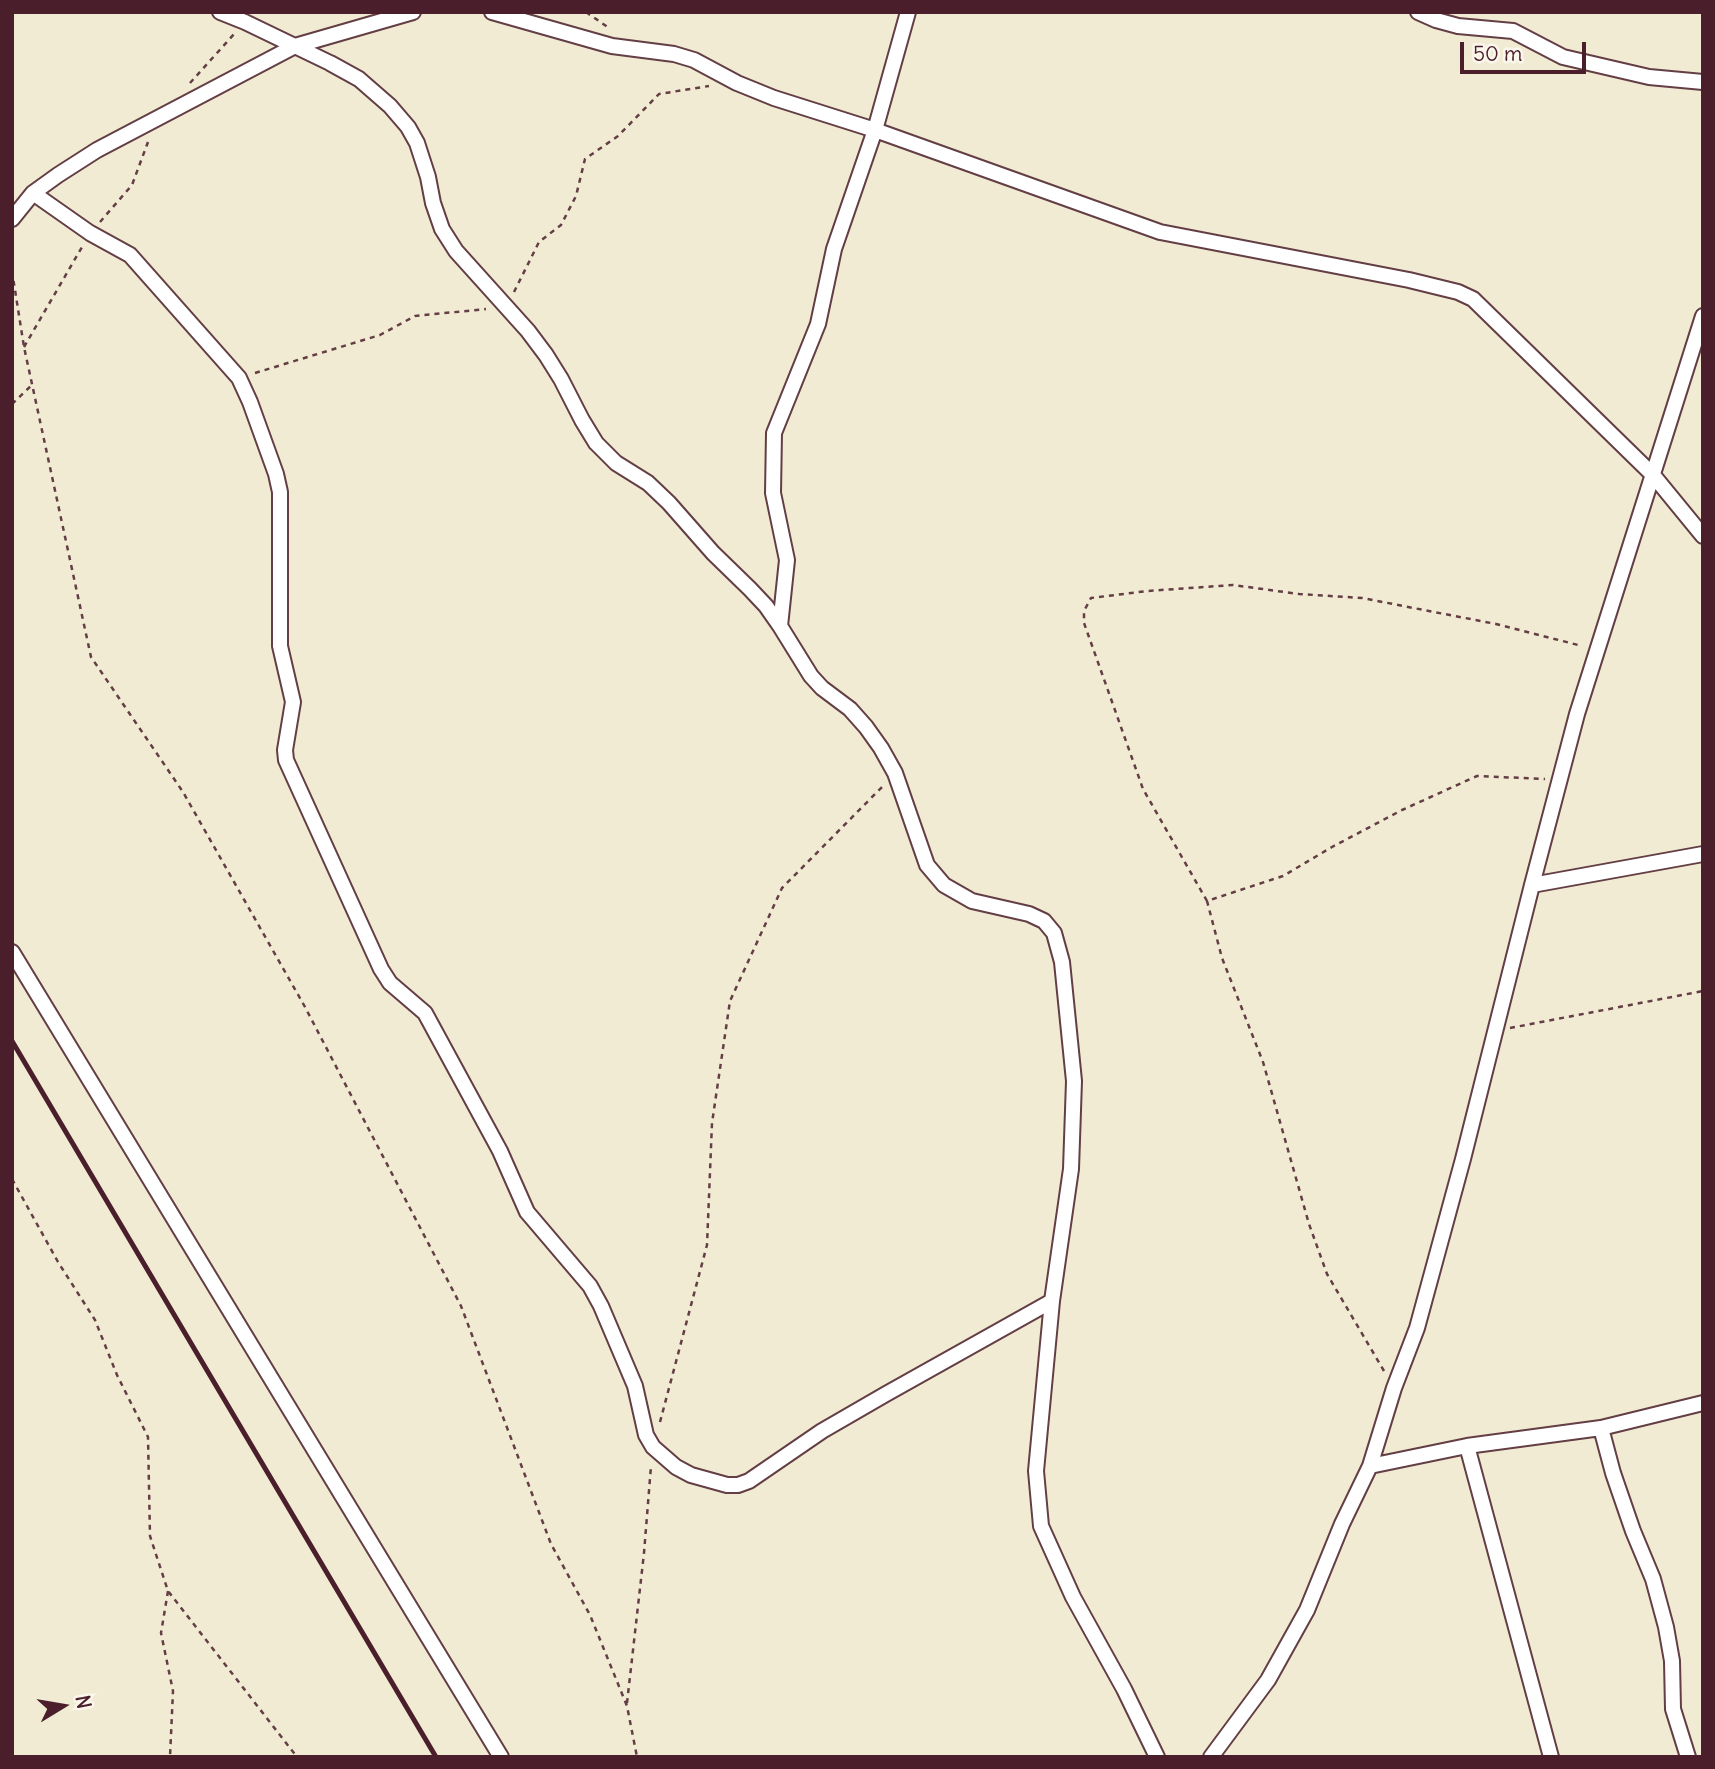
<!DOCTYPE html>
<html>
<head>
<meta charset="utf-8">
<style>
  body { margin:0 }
  #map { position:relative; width:1715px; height:1769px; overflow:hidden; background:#f2ebd4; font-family:Delius,sans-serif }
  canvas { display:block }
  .frame { position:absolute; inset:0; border:14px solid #4a1f2b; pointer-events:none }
  .north { position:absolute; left:28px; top:1671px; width:70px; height:70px; -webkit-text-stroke:5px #fbf7ec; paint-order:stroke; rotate:79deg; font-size:19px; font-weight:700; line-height:28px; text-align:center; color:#4a1f2b }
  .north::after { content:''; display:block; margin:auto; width:24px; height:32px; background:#4a1f2b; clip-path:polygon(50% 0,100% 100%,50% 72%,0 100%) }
  .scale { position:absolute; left:1460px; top:42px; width:126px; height:32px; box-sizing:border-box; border:4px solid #4a1f2b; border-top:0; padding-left:9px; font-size:21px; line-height:24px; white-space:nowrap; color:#4a1f2b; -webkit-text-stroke:5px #fbf7ec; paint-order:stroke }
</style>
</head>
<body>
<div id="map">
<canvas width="1715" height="1769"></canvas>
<div class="frame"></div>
<div class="north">N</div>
<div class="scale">50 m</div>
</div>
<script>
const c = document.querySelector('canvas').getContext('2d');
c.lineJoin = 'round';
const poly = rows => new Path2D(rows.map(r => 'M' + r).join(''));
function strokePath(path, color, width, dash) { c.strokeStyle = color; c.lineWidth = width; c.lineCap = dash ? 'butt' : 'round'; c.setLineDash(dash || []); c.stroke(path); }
const street = poly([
  [220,12,245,22,330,63,359,79,390,106,408,127,417,143,428,177,433,203,442,229,456,251,528,331,546,355,561,379,582,420,596,443,616,463,648,483,669,503,713,553,750,589,766,606,780,626,811,676,822,688,850,709,866,727,881,748,895,773,927,865,944,885,972,901,1029,914,1044,921,1054,933,1062,962,1074,1081,1071,1169,1052,1301,1036,1471,1041,1526,1073,1597,1124,1689,1157,1757],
  [492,12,612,46,674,54,694,60,737,83,774,98,875,130,1160,232,1409,280,1458,292,1473,299,1653,475,1703,536],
  [1418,12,1436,20,1458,26,1513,31,1563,57,1649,77,1703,82],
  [33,193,90,233,130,255,239,378,250,402,276,474,280,492,280,646,293,702,285,750,286,760,381,969,390,983,425,1013,500,1151,527,1212,590,1286,601,1306,635,1386,646,1435,653,1447,676,1467,691,1475,727,1485,738,1485,749,1481,822,1431,886,1394,1052,1301],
  [12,219,33,193,58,175,97,150,295,46,413,12],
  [780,626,787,560,773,493,774,433,818,324,834,249,875,130,908,12],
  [1532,885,1703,854],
  [12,952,501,1757],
  [1601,1428,1613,1473,1633,1531,1653,1579,1666,1627,1672,1661,1673,1709,1688,1757],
  [1467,1446,1551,1757],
  [1370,1466,1467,1446,1601,1428,1703,1403],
  [1211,1757,1268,1680,1307,1610,1342,1524,1370,1466,1394,1388,1417,1328,1463,1159,1532,885,1577,714,1703,316]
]);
strokePath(street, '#633e44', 18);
strokePath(poly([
  [586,12,609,28],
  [190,83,235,33],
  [100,222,132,185,148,142],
  [12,271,24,347,91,657,183,792,305,1007,461,1306,551,1544,590,1615,627,1706,637,1757],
  [514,292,539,242,561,225,576,196,585,159,618,136,659,94,709,86],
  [24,347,82,247],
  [255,373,380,335,415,316,486,309],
  [12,404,33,384],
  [1207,901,1143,789,1084,623,1084,611,1091,598,1147,591,1233,585,1299,594,1362,598,1496,624,1582,646],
  [1510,1028,1703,991],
  [12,1179,58,1262,95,1320,117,1375,148,1437,150,1536,168,1591,297,1757],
  [1384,1371,1327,1274,1309,1224,1263,1062,1222,958,1207,901,1283,876,1332,847,1402,810,1477,776,1545,779],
  [660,1422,707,1245,712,1123,730,1001,782,888,883,786],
  [168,1591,161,1633,173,1691,170,1757],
  [627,1703,644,1553,651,1466]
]), '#633e44', 2.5, [5, 5]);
strokePath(street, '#fff', 14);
strokePath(poly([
  [12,1041,436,1757]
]), '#4a1f2b', 5);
</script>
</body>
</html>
